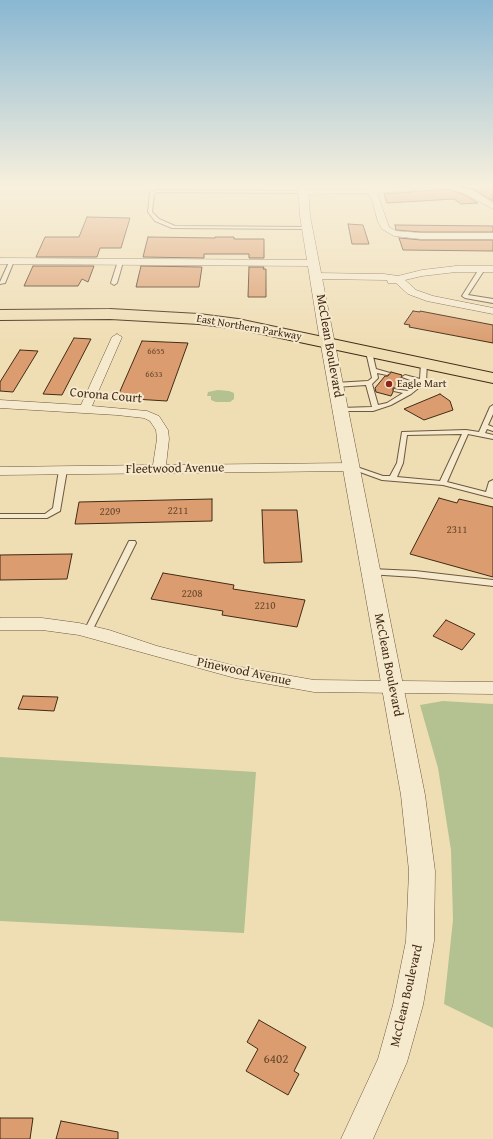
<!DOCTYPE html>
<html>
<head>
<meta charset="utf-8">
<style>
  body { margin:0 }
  canvas { display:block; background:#efddb4 }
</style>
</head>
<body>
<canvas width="493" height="1139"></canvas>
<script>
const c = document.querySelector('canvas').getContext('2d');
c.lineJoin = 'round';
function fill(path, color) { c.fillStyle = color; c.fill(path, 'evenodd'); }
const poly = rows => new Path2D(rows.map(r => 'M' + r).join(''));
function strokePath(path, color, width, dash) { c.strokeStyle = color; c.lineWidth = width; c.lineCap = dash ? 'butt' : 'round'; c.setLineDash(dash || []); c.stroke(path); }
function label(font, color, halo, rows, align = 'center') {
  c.font = font + ' "Gentium Book Plus",serif'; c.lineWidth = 4; c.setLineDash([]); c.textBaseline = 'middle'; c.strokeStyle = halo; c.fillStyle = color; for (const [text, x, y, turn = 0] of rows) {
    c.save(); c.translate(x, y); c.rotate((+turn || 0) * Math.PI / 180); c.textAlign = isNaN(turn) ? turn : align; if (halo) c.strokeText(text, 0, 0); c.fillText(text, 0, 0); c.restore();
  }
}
fill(poly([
  [218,390,229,391,234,393,234,399,230,402,216,402,211,400,211,396,207,396,208,392],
  [443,701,493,704,493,1028,444,1004,453,920,451,850,438,768,420,705],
  [0,757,256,772,244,933,0,921]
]), '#b4c291');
const building = poly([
  [455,185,493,185,493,201,473,189,455,185],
  [436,190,451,190,465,195,478,203,461,204,454,199,387,203,384,194,436,190],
  [87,217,130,218,121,248,100,248,97,257,36,257,45,237,79,237,87,217],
  [348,224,363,225,369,244,352,244,348,224],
  [395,225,493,226,493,232,421,232,396,230,395,225],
  [148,237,215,238,215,237,234,237,234,239,264,239,264,258,249,258,249,254,204,254,204,258,143,257,148,237],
  [399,238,421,240,493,240,493,251,403,250,399,238],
  [33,266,94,266,88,282,82,279,78,286,24,286,33,266],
  [141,266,202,267,199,287,136,287,141,266],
  [249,267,264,267,263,269,266,269,266,297,248,297,249,267],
  [413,311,420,312,420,311,493,325,493,343,409,327,410,325,404,324,413,311],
  [74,338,91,339,62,395,43,394,74,338],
  [142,341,188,343,167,401,117,398,142,341],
  [20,350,38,351,13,392,0,391,0,382,20,350],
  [391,372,402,375,401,378,404,379,402,381,398,381,399,386,397,388,393,388,393,392,391,396,376,392,375,388,385,376,388,376,391,372],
  [440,394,450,401,453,410,424,420,404,409,440,394],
  [439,498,457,503,459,499,493,507,493,577,410,554,439,498],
  [212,499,212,521,75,524,79,502,212,499],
  [262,510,297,510,302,562,264,563,262,510],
  [72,554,67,579,0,580,0,555,72,554],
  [163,573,234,585,233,589,305,600,297,627,222,615,223,611,151,599,163,573],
  [446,620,475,634,462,650,433,636,446,620],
  [23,696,58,697,54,711,18,709,23,696],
  [259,1020,306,1047,294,1071,299,1074,288,1095,246,1071,258,1049,247,1042,259,1020],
  [0,1118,33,1118,30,1139,0,1139,0,1118],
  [61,1121,118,1132,118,1139,56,1139,61,1121]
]);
fill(building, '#db9d70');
strokePath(building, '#432b16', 1);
const service = poly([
  [156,190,304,191,304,193,302,193,157,192,154,194,152,212,159,219,175,226,307,227,309,228,307,229,172,228,155,221,148,212,150,193,156,190],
  [10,260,14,261,5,283,0,284,0,282,10,260],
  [118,261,123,262,117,283,114,285,111,283,118,261],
  [482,267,485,269,468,295,493,299,493,303,465,298,462,296,479,269,482,267],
  [369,350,372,352,376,369,390,373,387,375,377,373,378,378,372,384,378,405,387,403,403,393,394,391,394,389,408,391,412,388,399,384,399,382,416,385,418,383,402,377,405,375,420,379,421,363,424,361,427,363,426,382,411,394,391,405,373,411,338,411,338,409,340,408,372,407,366,385,335,387,332,385,335,383,368,381,372,378,366,352,369,350],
  [493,405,493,414,488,425,493,427,493,431,487,429,485,433,493,435,493,439,468,434,447,482,486,492,489,482,493,480,493,498,443,485,382,480,349,468,347,467,351,465,383,476,390,476,397,463,402,432,466,430,479,432,490,407,493,405],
  [462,434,440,481,397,477,403,463,407,435,462,434],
  [63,468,67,470,60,511,47,518,0,518,0,514,45,514,53,508,59,470,63,468],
  [129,541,135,541,136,543,91,633,85,633,84,631,129,541],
  [371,569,415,571,493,580,493,586,415,577,368,574,367,572,368,570,371,569]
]);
const minor = poly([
  [424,185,451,185,472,190,493,203,493,209,466,194,451,189,436,188,377,193,389,227,396,231,421,233,493,233,493,239,421,239,394,236,382,229,378,222,372,200,368,193,302,194,298,192,302,190,370,189,424,185],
  [0,258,313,260,318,263,313,266,0,264,0,258],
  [456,266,493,266,493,272,456,272,422,276,405,280,416,290,433,296,493,308,493,314,427,301,408,294,396,283,388,283,387,280,316,279,311,276,316,273,384,274,398,276,422,270,456,266],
  [117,334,122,337,92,406,147,411,159,416,168,430,169,439,166,465,351,463,356,464,358,467,356,470,351,471,0,475,0,467,153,465,157,439,156,430,150,421,144,418,117,415,0,408,0,400,81,405,112,337,117,334],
  [0,618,42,618,79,623,109,630,157,646,235,666,314,680,493,682,493,694,314,692,235,678,79,635,42,630,0,630,0,618]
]);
const tertiary = poly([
  [298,185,308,185,310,216,332,329,425,795,435,871,434,941,423,1005,407,1062,373,1139,341,1139,378,1059,393,1005,406,941,409,871,401,795,318,329,300,216,298,185]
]);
const primary = poly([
  [110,309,199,314,238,319,493,373,493,383,238,329,199,324,110,319,0,320,0,310,110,309]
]);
strokePath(service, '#6e583e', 2);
strokePath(minor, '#6e583e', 1);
strokePath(tertiary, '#6e583e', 1);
strokePath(primary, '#432b16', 2);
fill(service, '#f5e9ce');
fill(minor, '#f5e9ce');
fill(tertiary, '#f5e9ce');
fill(primary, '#efddb4');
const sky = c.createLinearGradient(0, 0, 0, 344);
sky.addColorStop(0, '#89b7d2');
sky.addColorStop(0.54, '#f8f0dd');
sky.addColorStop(1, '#f8f0dd00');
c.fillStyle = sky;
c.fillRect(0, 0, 493, 344);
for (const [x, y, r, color] of [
  [389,384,4,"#8f2418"]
]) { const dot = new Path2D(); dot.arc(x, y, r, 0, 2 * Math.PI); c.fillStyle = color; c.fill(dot); strokePath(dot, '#f5e9ce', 1.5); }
label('9px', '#69482c', null, [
  ["6655",156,352],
  ["6633",154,375]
]);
label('11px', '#432b16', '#f5e9ce', [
  ["East Northern Parkway",249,328,10]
]);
label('11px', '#432b16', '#f5e9ce', [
  ["Eagle Mart",397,384]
], 'left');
label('11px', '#69482c', null, [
  ["2211",178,511],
  ["2209",110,512],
  ["2311",457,530],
  ["2208",192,594],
  ["2210",265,606]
]);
label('13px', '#432b16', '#f5e9ce', [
  ["McClean Boulevard",329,346,80],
  ["Corona Court",106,396,5],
  ["Fleetwood Avenue",175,469,-1],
  ["McClean Boulevard",388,665,79],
  ["Pinewood Avenue",244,672,12],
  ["McClean Boulevard",407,996,-77]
]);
label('13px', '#69482c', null, [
  ["6402",276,1060]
]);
</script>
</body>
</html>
